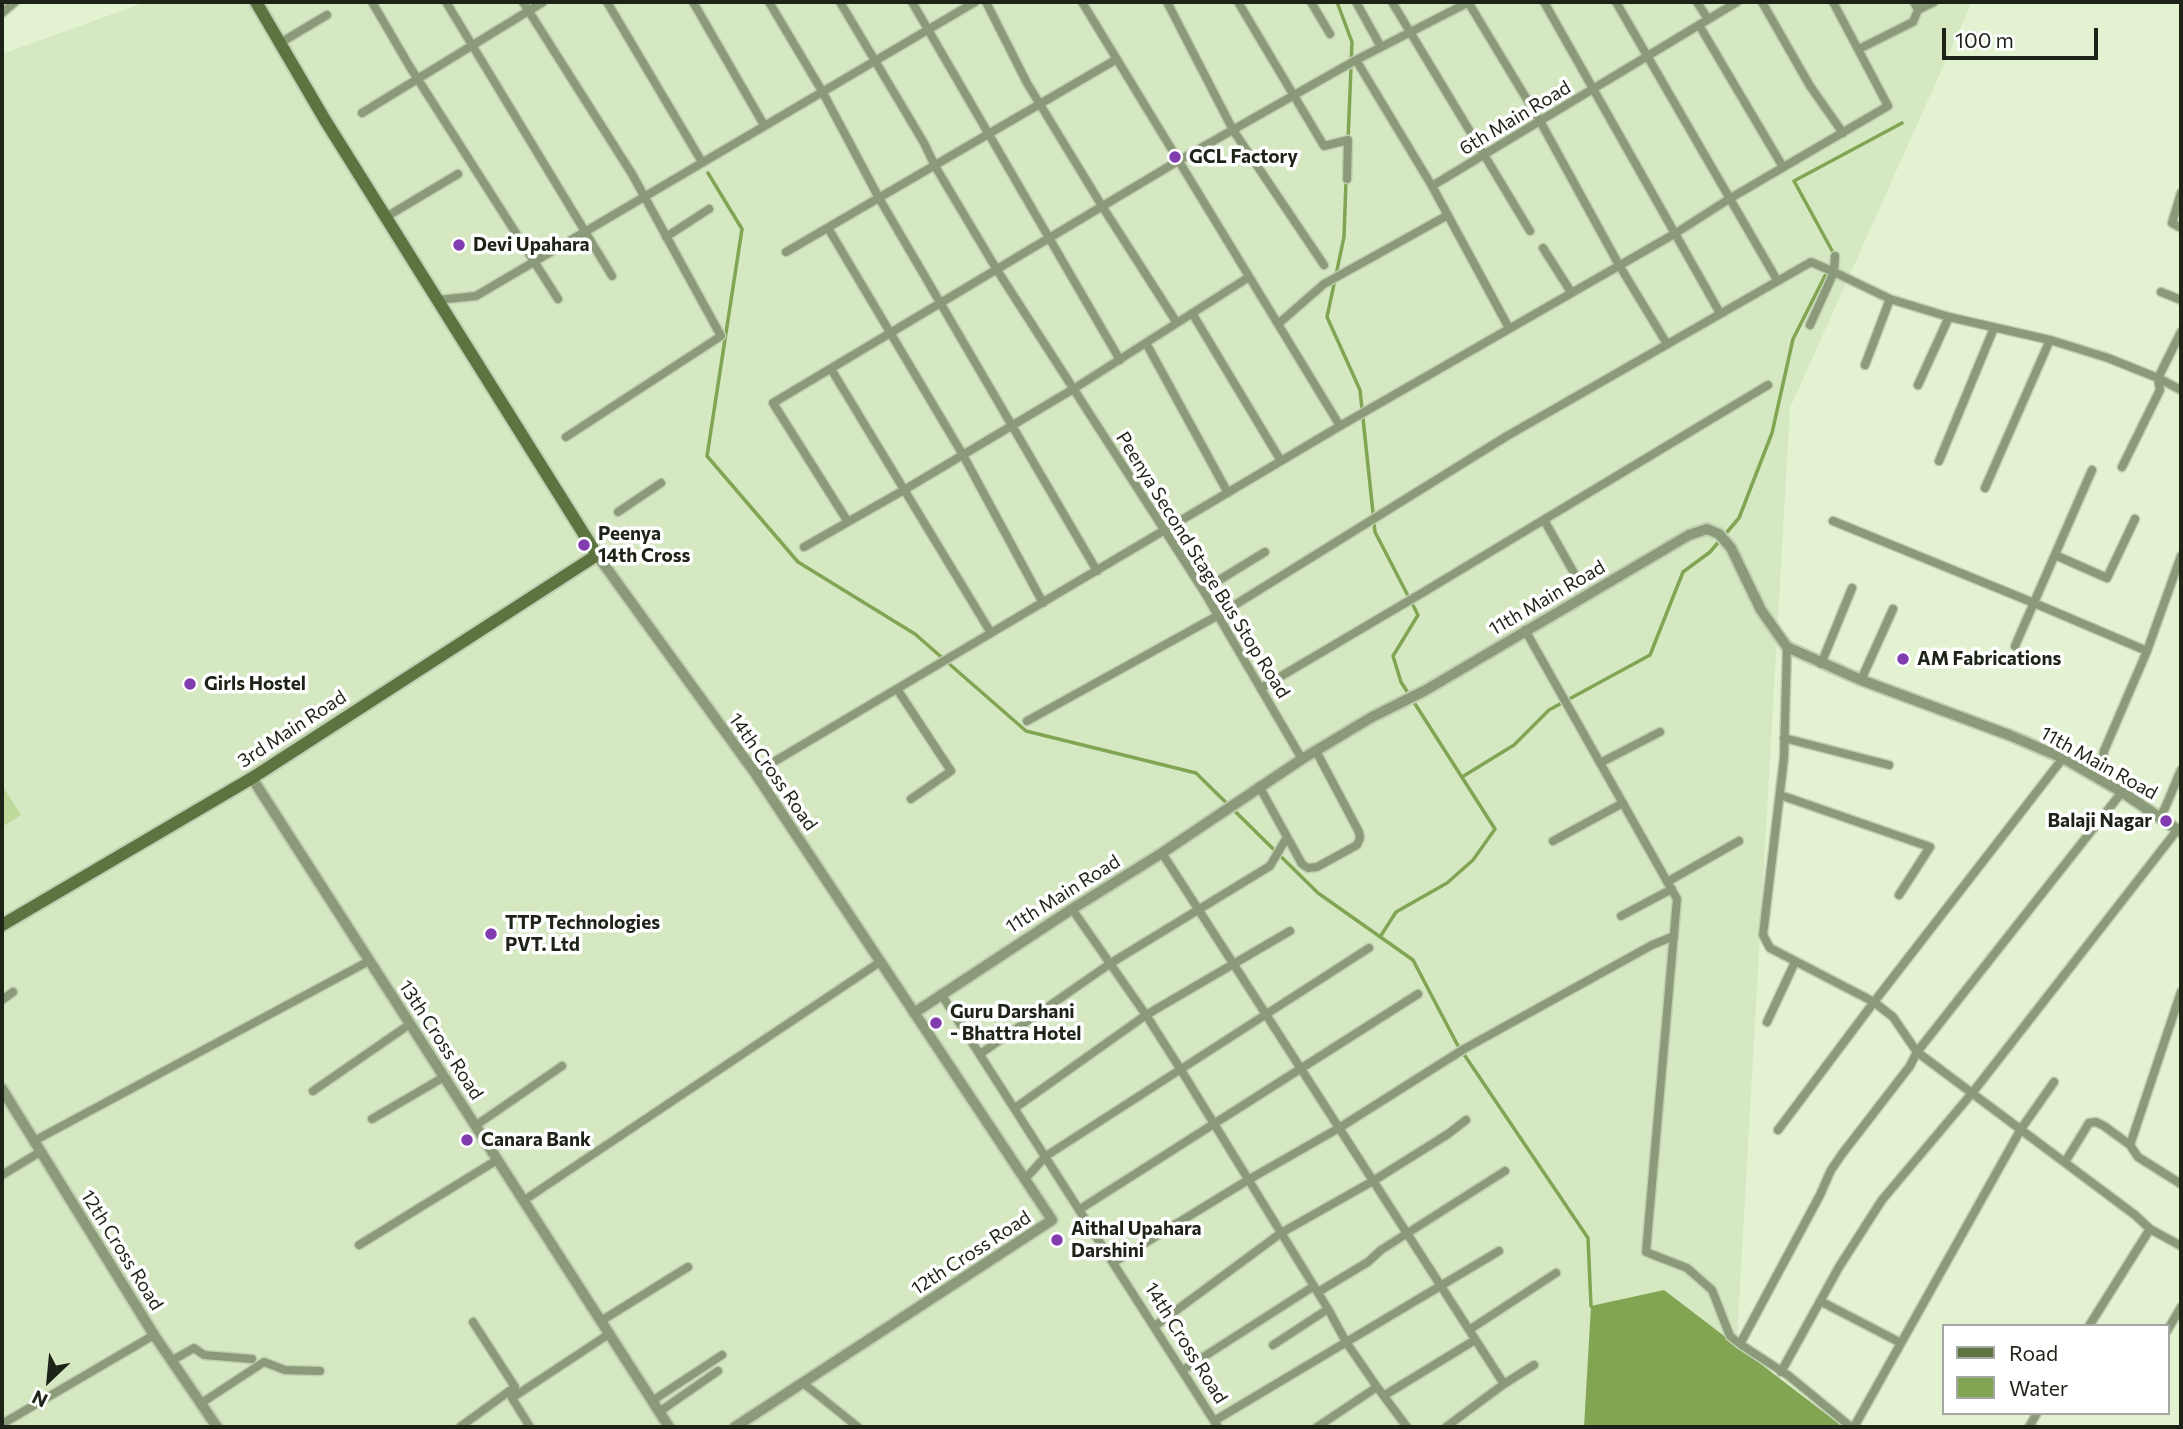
<!DOCTYPE html>
<html>
<head>
<meta charset="utf-8">
<style>
  body { margin:0 }
  #map { position:relative; width:2183px; height:1429px; overflow:hidden; background:#e3f3d2; font-family:Commissioner,sans-serif }
  canvas { display:block }
  .frame { position:absolute; inset:0; border:4px solid #1e2318; pointer-events:none }
  .legend { position:absolute; left:1942px; top:1324px; width:228px; height:91px; box-sizing:border-box; background:#fff; border:2px solid #a5a7a3; margin:0; padding:9px 12px; list-style:none; font-size:21px; color:#1e2318 }
  .legend li { display:flex; align-items:center; gap:14px; height:35px }
  .legend b { width:35px; border:2px solid #a5a7a3 }
  .north { position:absolute; left:14px; top:1345px; width:70px; height:70px; -webkit-text-stroke:5px #fff; paint-order:stroke; rotate:206deg; font-size:19px; font-weight:700; line-height:28px; text-align:center; color:#1e2318 }
  .north::after { content:''; display:block; margin:auto; width:24px; height:32px; background:#1e2318; clip-path:polygon(50% 0,100% 100%,50% 72%,0 100%) }
  .scale { position:absolute; left:1942px; top:28px; width:156px; height:32px; box-sizing:border-box; border:4px solid #1e2318; border-top:0; padding-left:9px; font-size:21px; line-height:24px; white-space:nowrap; color:#1e2318; -webkit-text-stroke:5px #fff; paint-order:stroke }
</style>
</head>
<body>
<div id="map">
<canvas width="2183" height="1429"></canvas>
<div class="frame"></div>
<ul class="legend">
<li><b style="height:9px;background:#5d7440"></b>Road</li>
<li><b style="height:19px;background:#81a553"></b>Water</li>
</ul>
<div class="north">N</div>
<div class="scale">100 m</div>
</div>
<script>
const c = document.querySelector('canvas').getContext('2d');
c.lineJoin = 'round';
function fill(path, color) { c.fillStyle = color; c.fill(path, 'evenodd'); }
const poly = rows => new Path2D(rows.map(r => 'M' + r).join(''));
function strokePath(path, color, width, dash) { c.strokeStyle = color; c.lineWidth = width; c.lineCap = dash ? 'butt' : 'round'; c.setLineDash(dash || []); c.stroke(path); }
function label(font, color, halo, rows, align = 'center') {
  c.font = font + ' Commissioner,sans-serif'; c.lineWidth = 7; c.setLineDash([]); c.textBaseline = 'middle'; c.strokeStyle = halo; c.fillStyle = color; for (const [text, x, y, turn = 0] of rows) {
    c.save(); c.translate(x, y); c.rotate((+turn || 0) * Math.PI / 180); c.textAlign = isNaN(turn) ? turn : align; if (halo) c.strokeText(text, 0, 0); c.fillText(text, 0, 0); c.restore();
  }
}
fill(poly([
  [146,2,1972,2,1790,408,1732,1427,2,1427,2,54]
]), '#d5e8c2');
fill(poly([
  [2,785,21,815,2,827]
]), '#bdd99c');
fill(poly([
  [1664,1290,1838,1423,1842,1427,1584,1427,1591,1306]
]), '#81a553');
strokePath(poly([
  [1337,2,1352,42,1348,141],
  [708,173,742,229,707,456,798,562,915,634,1026,731,1196,773,1318,893,1413,960,1457,1044,1588,1238,1591,1306],
  [1346,180,1344,237,1327,317,1360,390,1375,532,1418,615,1393,656,1401,682,1495,829,1473,860,1447,883,1396,912,1380,937],
  [1462,777,1514,745,1549,710,1650,655,1683,572,1710,552,1739,518,1772,433,1793,339,1835,256,1794,181,1902,123]
]), '#81a553', 3.5);
const minor = poly([
  [372,2,410,67,558,299],
  [446,2,612,276],
  [523,2,632,174,721,336,566,437],
  [607,2,702,162],
  [693,2,764,125],
  [769,2,822,91,879,198,1097,571],
  [840,2,924,143,935,166,997,270,1203,590,1302,759],
  [912,2,1120,360],
  [986,2,1027,83,1102,206,1177,323],
  [1082,2,1340,426],
  [1167,2,1233,130,1324,265],
  [1238,2,1324,146,1348,140,1347,179],
  [1311,2,1330,34],
  [1356,2,1381,47],
  [1392,2,1530,231],
  [1468,2,1540,121,1619,265,1667,344],
  [1544,2,1720,313],
  [1616,2,1777,280],
  [1697,2,1708,19],
  [1762,2,1810,86,1843,133],
  [1918,10,1934,2],
  [2,13,15,2],
  [1699,25,1783,167],
  [280,43,327,15],
  [1859,49,1913,22,1918,10,1914,2],
  [1356,60,1432,186,1509,328],
  [362,113,543,2],
  [1432,186,1737,2],
  [2181,193,2172,223,2181,228],
  [386,217,458,174],
  [828,228,963,455,1043,603],
  [666,237,709,209],
  [1543,248,1571,292],
  [786,252,1117,59],
  [1835,256,1834,272,1890,299,1949,317,2050,340,2108,358,2158,378,2181,390],
  [2161,292,2181,300],
  [438,300,476,296,975,2],
  [1192,313,1281,461],
  [1278,324,1324,284,1448,215],
  [1146,343,1228,493],
  [1865,365,1890,299],
  [831,369,991,633],
  [1918,385,1949,317],
  [1939,461,1994,328],
  [2122,467,2160,390,2158,378,2181,332],
  [1985,488,2050,340],
  [618,512,661,483],
  [1544,520,1578,580],
  [1833,521,2034,603,2147,651],
  [848,522,773,403,1178,161,1356,60,1469,2],
  [804,547,904,490,1075,388,1249,277],
  [2055,555,2107,578,2135,519],
  [1203,590,1265,552],
  [1525,630,1677,899,1646,1252,1687,1268,1712,1290,1730,1336,1740,1344,1820,1195,1831,1170,1842,1154,1910,1066,1917,1052,2122,792],
  [2015,646,2092,470],
  [1787,647,1784,758,1763,935,1770,948,1874,1002,1893,1017,1917,1052,2135,1215,2150,1229,2181,1246],
  [1821,664,1852,588],
  [1861,680,1893,609],
  [1261,688,1417,596,1768,385],
  [897,689,951,771,911,799],
  [1027,721,1217,616,1507,436,1811,262,1834,272,1810,325],
  [1784,738,1889,765],
  [1600,763,1660,732],
  [755,773,1340,426,1676,233,1729,199,1888,106,1833,2],
  [2099,778,2104,751,2147,651,2181,556],
  [1259,786,1302,864,1308,868,1317,867,1357,845,1360,838,1359,832,1316,751],
  [1780,795,1930,847,1899,895],
  [2160,816,2165,808,2181,770],
  [1553,841,1623,803],
  [1162,853,1504,1384],
  [1667,882,1739,841],
  [1072,909,1146,1015,1181,1070,1328,1309,1346,1342,1377,1387,1407,1427],
  [1621,916,1672,889],
  [2181,992,2130,1145,2138,1157,2181,1184],
  [941,994,1218,1427],
  [2,1000,13,992],
  [1767,1022,1795,962],
  [980,1054,1111,963,1270,866,1287,837],
  [313,1091,410,1024],
  [1015,1108,1146,1015,1290,931],
  [372,1119,444,1077],
  [475,1126,562,1066],
  [1778,1130,1874,1002,2063,758],
  [34,1141,369,961],
  [2065,1162,2089,1123,2096,1122,2104,1126,2130,1145],
  [2,1175,40,1152],
  [1025,1179,1046,1156,1369,948],
  [523,1201,880,962],
  [1080,1209,1418,994],
  [359,1245,497,1160],
  [1114,1262,1248,1180,1339,1128,1464,1049,1652,945,1674,936],
  [1318,1292,1368,1262,1381,1250,1505,1171],
  [1820,1301,1901,1343],
  [601,1321,688,1267],
  [1155,1326,1281,1233,1373,1181,1448,1134,1466,1120],
  [2089,1326,2150,1229],
  [1469,1330,1556,1273],
  [2167,1331,2181,1307],
  [1740,1344,1789,1376,1851,1427],
  [1273,1345,1328,1309],
  [171,1361,194,1348,204,1355,252,1359],
  [1183,1370,1314,1286],
  [1781,1372,1839,1267,1882,1200,1973,1092,2178,829],
  [803,1383,858,1427],
  [1385,1395,1475,1340],
  [652,1401,722,1355],
  [200,1404,264,1362,285,1370,320,1371],
  [659,1412,718,1371],
  [1214,1421,1499,1251],
  [2,1424,154,1335],
  [460,1427,515,1387,473,1322],
  [530,1427,512,1398,609,1334],
  [1317,1427,1377,1387],
  [1446,1427,1504,1384,1534,1365],
  [1854,1427,2021,1129,2054,1082],
  [2029,1427,2037,1413]
]);
const tertiary = poly([
  [597,555,755,773,1052,1220,735,1427],
  [252,778,669,1427],
  [914,1013,1072,909,1162,853,1302,759,1372,717,1426,690,1689,535,1707,529,1719,534,1731,548,1761,610,1787,647,1861,680,2009,735,2063,758,2122,792,2181,832],
  [2,1089,154,1335,217,1427]
]);
const secondary = poly([
  [2,925,252,778,597,555,325,120,256,2]
]);
strokePath(minor, '#c0ceb1', 11);
strokePath(tertiary, '#c0ceb1', 14);
strokePath(secondary, '#c0ceb1', 16);
strokePath(minor, '#8b9b79', 8);
strokePath(tertiary, '#8b9b79', 10);
strokePath(secondary, '#5d7440', 12);
for (const [x, y, r, color] of [
  [1175,157,7,"#813cb0"],
  [459,245,7,"#813cb0"],
  [584,545,7,"#813cb0"],
  [1903,659,7,"#813cb0"],
  [190,684,7,"#813cb0"],
  [2166,821,7,"#813cb0"],
  [491,934,7,"#813cb0"],
  [936,1023,7,"#813cb0"],
  [467,1140,7,"#813cb0"],
  [1057,1240,7,"#813cb0"]
]) { const dot = new Path2D(); dot.arc(x, y, r, 0, 2 * Math.PI); c.fillStyle = color; c.fill(dot); strokePath(dot, '#fff', 2.5); }
label('19px', '#1e2318', '#fff', [
  ["6th Main Road",1515,118,-31],
  ["Peenya Second Stage Bus Stop Road",1203,565,58],
  ["11th Main Road",1547,598,-30],
  ["3rd Main Road",292,729,-33],
  ["11th Main Road",2099,763,29],
  ["14th Cross Road",773,772,55],
  ["11th Main Road",1063,894,-32],
  ["13th Cross Road",441,1040,57],
  ["12th Cross Road",122,1250,58],
  ["12th Cross Road",971,1253,-33],
  ["14th Cross Road",1186,1343,58]
]);
label('bold 19px', '#1e2318', '#fff', [
  ["GCL Factory",1189,157],
  ["Devi Upahara",473,245],
  ["Peenya",598,534],
  ["14th Cross",598,556],
  ["AM Fabrications",1917,659],
  ["Girls Hostel",204,684],
  ["Balaji Nagar",2152,821,"right"],
  ["TTP Technologies",505,923],
  ["PVT. Ltd",505,945],
  ["Guru Darshani",950,1012],
  ["- Bhattra Hotel",950,1034],
  ["Canara Bank",481,1140],
  ["Aithal Upahara",1071,1229],
  ["Darshini",1071,1251]
], 'left');
</script>
</body>
</html>
